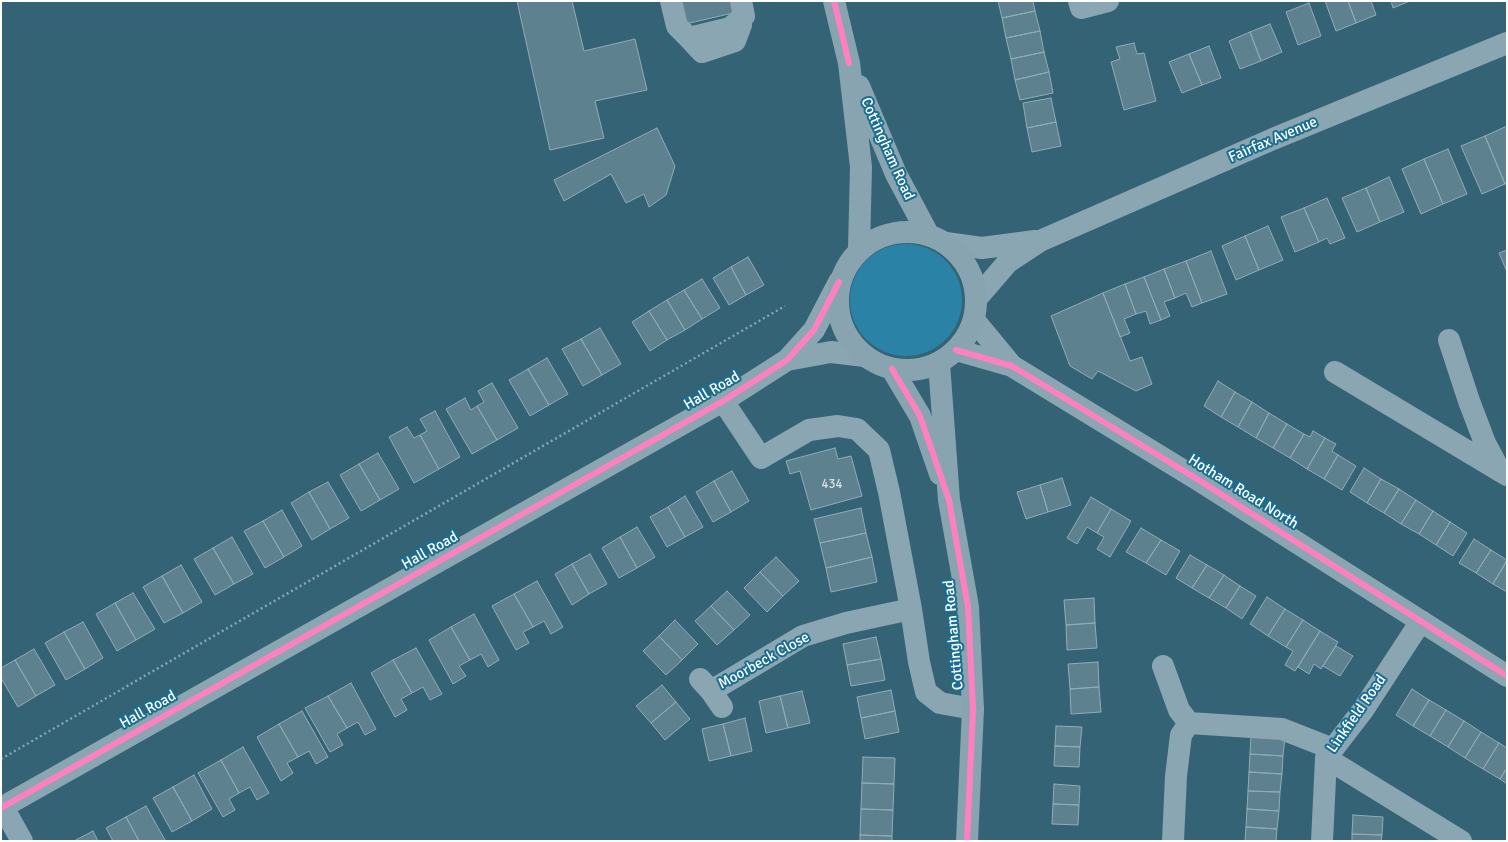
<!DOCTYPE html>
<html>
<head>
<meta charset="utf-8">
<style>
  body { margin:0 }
  #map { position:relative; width:1508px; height:842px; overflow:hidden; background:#346376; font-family:Signika,sans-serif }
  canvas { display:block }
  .frame { position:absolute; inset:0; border:2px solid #fff; pointer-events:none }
</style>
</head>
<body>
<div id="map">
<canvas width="1508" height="842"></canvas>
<div class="frame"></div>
</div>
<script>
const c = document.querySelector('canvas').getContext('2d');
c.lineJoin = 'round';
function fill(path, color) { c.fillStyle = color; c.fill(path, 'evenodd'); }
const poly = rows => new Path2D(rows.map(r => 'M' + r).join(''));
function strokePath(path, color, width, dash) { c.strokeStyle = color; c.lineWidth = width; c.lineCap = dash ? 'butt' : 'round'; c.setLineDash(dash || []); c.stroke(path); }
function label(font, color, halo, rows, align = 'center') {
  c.font = font + ' Signika,sans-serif'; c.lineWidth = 4; c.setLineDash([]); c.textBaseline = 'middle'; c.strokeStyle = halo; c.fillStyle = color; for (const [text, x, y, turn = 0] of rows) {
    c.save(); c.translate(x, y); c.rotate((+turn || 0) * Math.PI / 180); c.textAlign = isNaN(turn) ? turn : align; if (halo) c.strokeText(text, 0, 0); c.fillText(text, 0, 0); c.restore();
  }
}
fill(poly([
  '850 300a56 56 0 1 1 112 0a56 56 0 1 1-112 0Z'
]), '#2a83a6');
const building = poly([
  [517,1,572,1,584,51,635,39,647,90,595,101,604,138,550,150,517,1],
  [681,1,734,1,737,12,686,24,681,1],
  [998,1,1033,1,1035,11,1002,18,998,1],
  [1325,1,1348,1,1356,23,1336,31,1325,1],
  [1348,1,1371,1,1376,15,1356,23,1348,1],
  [1391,1,1410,1,1393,8,1391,1],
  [1309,3,1321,36,1298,45,1286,12,1309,3],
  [1035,11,1040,31,1006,38,1002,18,1035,11],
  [1270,24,1282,52,1261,61,1250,32,1270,24],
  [1040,31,1044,52,1011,59,1006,38,1040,31],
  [1250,32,1261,61,1240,69,1229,41,1250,32],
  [1134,43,1137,54,1144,53,1156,101,1124,110,1111,62,1120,59,1116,47,1134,43],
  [1209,46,1221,78,1202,85,1189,54,1209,46],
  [1044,52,1049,72,1015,80,1011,59,1044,52],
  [1189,54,1202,85,1182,93,1169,62,1189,54],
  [1049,72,1053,93,1020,100,1015,80,1049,72],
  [1051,98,1056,122,1027,128,1023,103,1051,98],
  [1056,122,1061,146,1032,152,1027,128,1056,122],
  [1507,126,1507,184,1505,184,1485,136,1507,126],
  [657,128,675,166,666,195,649,207,644,194,626,203,611,174,564,201,554,180,657,128],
  [1485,136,1505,184,1482,194,1461,146,1485,136],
  [1448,149,1467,194,1443,204,1424,159,1448,149],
  [1424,159,1443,204,1421,214,1402,169,1424,159],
  [1389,177,1404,212,1380,222,1366,188,1389,177],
  [1366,188,1380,222,1357,232,1342,198,1366,188],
  [1327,198,1345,238,1330,244,1327,238,1319,242,1304,208,1327,198],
  [1304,208,1319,242,1295,252,1281,217,1304,208],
  [1268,226,1283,260,1259,270,1245,236,1268,226],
  [1245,236,1259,270,1236,280,1222,246,1245,236],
  [1507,250,1507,272,1499,253,1507,250],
  [1211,251,1227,294,1202,303,1186,261,1211,251],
  [748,257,764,285,746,295,731,267,748,257],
  [1186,261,1202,303,1192,307,1186,293,1175,298,1164,269,1186,261],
  [731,267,746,295,729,305,713,278,731,267],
  [1164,269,1175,298,1164,302,1170,316,1161,320,1144,277,1164,269],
  [1144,277,1161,320,1150,324,1146,311,1136,314,1125,284,1144,277],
  [702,279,720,308,702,319,684,290,702,279],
  [1125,284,1136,314,1124,319,1130,333,1120,337,1103,293,1125,284],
  [684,290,702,319,685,330,667,300,684,290],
  [1103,293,1130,361,1142,357,1152,384,1136,391,1098,371,1092,379,1070,366,1051,316,1103,293],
  [667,300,685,330,667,340,649,311,667,300],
  [649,311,667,340,650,351,632,322,649,311],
  [600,328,621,364,602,375,581,339,600,328],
  [581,339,602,375,583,386,562,349,581,339],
  [547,358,568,394,549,405,528,369,547,358],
  [528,369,549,405,530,416,509,380,528,369],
  [1218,381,1235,392,1221,417,1204,406,1218,381],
  [492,383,518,428,497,440,477,406,484,402,478,391,492,383],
  [1235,392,1252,402,1238,427,1221,417,1235,392],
  [465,398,471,410,477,406,497,440,472,454,446,409,465,398],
  [1252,402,1269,413,1256,438,1238,427,1252,402],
  [435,411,460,457,439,469,420,435,427,431,420,419,435,411],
  [1269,413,1287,424,1273,448,1256,438,1269,413],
  [1287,424,1304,434,1290,458,1273,448,1287,424],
  [407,427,414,438,420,435,439,469,414,483,389,437,407,427],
  [1313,431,1325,438,1307,469,1290,458,1304,434,1310,437,1313,431],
  [1325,438,1336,444,1332,451,1338,455,1324,479,1307,469,1325,438],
  [835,448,838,459,851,456,862,496,811,510,800,471,790,474,786,461,835,448],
  [378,453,399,489,380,500,359,464,378,453],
  [1338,455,1356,466,1342,490,1324,479,1338,455],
  [359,464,380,500,361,511,340,475,359,464],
  [1364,468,1381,479,1367,503,1350,492,1364,468],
  [732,471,749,501,731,512,714,481,732,471],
  [1062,478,1071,505,1048,512,1040,485,1062,478],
  [1381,479,1399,489,1384,513,1367,503,1381,479],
  [714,481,731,512,713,522,696,492,714,481],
  [328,482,349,518,330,529,309,492,328,482],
  [1040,485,1048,512,1026,519,1017,492,1040,485],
  [1399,489,1416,500,1401,524,1384,513,1399,489],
  [309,492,330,529,312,540,291,503,309,492],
  [685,496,703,527,685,537,668,507,685,496],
  [1091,497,1111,509,1097,533,1087,527,1077,544,1067,538,1091,497],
  [1416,500,1433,511,1419,534,1401,524,1416,500],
  [668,507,685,537,667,547,650,517,668,507],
  [861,508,866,533,820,543,814,519,861,508],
  [1111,509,1131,521,1110,557,1097,549,1104,537,1097,533,1111,509],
  [282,510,302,546,284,557,263,521,282,510],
  [1433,511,1450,522,1436,545,1419,534,1433,511],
  [263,521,284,557,265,568,244,531,263,521],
  [1450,522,1467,533,1453,556,1436,545,1450,522],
  [637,527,655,557,637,568,620,537,637,527],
  [1141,528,1161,540,1146,563,1126,552,1141,528],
  [866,533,872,557,826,568,820,543,866,533],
  [232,537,253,574,234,584,213,548,232,537],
  [620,537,637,568,619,578,602,548,620,537],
  [1474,539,1491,550,1476,573,1459,563,1474,539],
  [1161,540,1180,551,1166,575,1146,563,1161,540],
  [213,548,234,584,215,595,194,559,213,548],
  [1491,550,1507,560,1493,584,1476,573,1491,550],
  [590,554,607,584,589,594,572,564,590,554],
  [1190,555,1207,565,1192,588,1176,578,1190,555],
  [776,557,799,581,783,596,760,572,776,557],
  [872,557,877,582,831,592,826,568,872,557],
  [1507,561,1507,592,1493,584,1507,561],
  [572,564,589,594,572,605,555,574,572,564],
  [181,565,202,602,183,613,162,576,181,565],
  [1207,565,1224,575,1209,598,1192,588,1207,565],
  [760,572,783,596,767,612,744,588,760,572],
  [1224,575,1240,586,1226,608,1209,598,1224,575],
  [162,576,183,613,164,623,143,587,162,576],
  [537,581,563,627,551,634,544,621,533,627,514,594,537,581],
  [1240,586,1256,596,1242,619,1226,608,1240,586],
  [727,591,750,615,734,630,711,606,727,591],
  [133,593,155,629,136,640,115,603,133,593],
  [514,594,533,627,523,632,529,643,516,650,492,606,514,594],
  [1267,597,1285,609,1268,636,1250,624,1267,597],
  [1094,598,1095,623,1066,625,1064,600,1094,598],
  [115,603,136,640,117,651,96,614,115,603],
  [711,606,734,630,717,645,695,621,711,606],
  [1285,609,1303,620,1286,647,1268,636,1285,609],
  [474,614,499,660,488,667,481,654,470,660,451,627,474,614],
  [675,620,698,644,682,660,659,636,675,620],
  [1303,620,1320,631,1295,671,1285,665,1293,651,1286,647,1303,620],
  [83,622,103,658,85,669,64,632,83,622],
  [1095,623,1097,648,1067,650,1066,625,1095,623],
  [451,627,470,660,459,666,466,676,453,684,429,640,451,627],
  [1320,631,1338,642,1321,669,1314,664,1309,674,1298,667,1320,631],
  [64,632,85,669,66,680,45,643,64,632],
  [659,636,682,660,666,675,643,651,659,636],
  [876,637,881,659,847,665,843,644,876,637],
  [1336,646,1353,656,1340,676,1323,666,1336,646],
  [416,648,442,694,430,700,423,687,412,693,393,660,416,648],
  [34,649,55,685,36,696,15,660,34,649],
  [881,659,885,680,851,686,847,665,881,659],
  [15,660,36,696,18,707,1,678,1,668,15,660],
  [393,660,412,693,401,699,407,710,395,717,371,673,393,660],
  [1098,662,1099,687,1070,689,1068,664,1098,662],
  [351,683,376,729,365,735,358,722,347,728,328,696,351,683],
  [662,685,676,702,651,723,636,706,662,685],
  [1099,687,1101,712,1071,714,1070,689,1099,687],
  [1412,689,1429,700,1413,726,1396,715,1412,689],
  [891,690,895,711,861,718,857,697,891,690],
  [802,691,810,723,788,728,780,696,802,691],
  [328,696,347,728,337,734,343,745,330,752,305,708,328,696],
  [780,696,788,728,766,733,759,701,780,696],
  [1429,700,1446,710,1430,736,1413,726,1429,700],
  [676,702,690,719,665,740,651,723,676,702],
  [1446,710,1464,721,1448,747,1430,736,1446,710],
  [302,711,328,757,316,764,309,751,298,757,279,724,302,711],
  [895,711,899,732,865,739,861,718,895,711],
  [745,718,752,751,731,756,723,724,745,718],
  [1464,721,1481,732,1465,758,1448,747,1464,721],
  [279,724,298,757,287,763,293,773,281,781,257,737,279,724],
  [723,724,731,756,709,761,702,729,723,724],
  [1056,726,1082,727,1080,747,1055,746,1056,726],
  [1481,732,1499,743,1483,769,1465,758,1481,732],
  [1251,736,1285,737,1283,756,1250,754,1251,736],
  [1499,743,1507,748,1507,768,1500,779,1483,769,1499,743],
  [1055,746,1080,747,1079,767,1054,766,1055,746],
  [243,747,269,793,257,800,250,787,239,793,221,760,243,747],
  [1250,754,1283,756,1282,774,1249,772,1250,754],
  [863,757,895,758,894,784,862,783,863,757],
  [221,760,239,793,229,799,235,810,223,817,198,773,221,760],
  [1507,768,1507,784,1500,779,1507,768],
  [1249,772,1282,774,1280,792,1248,791,1249,772],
  [194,775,212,809,192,821,173,787,194,775],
  [862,783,894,784,893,810,861,809,862,783],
  [1054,784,1080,786,1079,805,1053,804,1054,784],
  [173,787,192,821,172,832,153,798,173,787],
  [1248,791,1280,792,1279,811,1247,809,1248,791],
  [1053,804,1079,805,1078,825,1052,824,1053,804],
  [146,806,165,840,162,841,139,841,126,817,146,806],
  [861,809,893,810,892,836,860,835,861,809],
  [1247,809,1279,811,1277,829,1246,827,1247,809],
  [1353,815,1383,817,1382,835,1352,834,1353,815],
  [126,817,139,841,113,841,106,828,126,817],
  [1246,827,1277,829,1276,841,1245,841,1246,827],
  [93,831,98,841,74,841,93,831],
  [1352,834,1382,835,1381,841,1352,841,1352,834],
  [860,835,892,836,892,841,860,841,860,835]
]);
fill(building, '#5e818f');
strokePath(building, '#91acb7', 1);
strokePath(poly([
  [1,759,785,306]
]), '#89a6b2', 2.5, [2, 3]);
strokePath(poly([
  [671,1,677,26,689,38,730,28,744,16,741,1],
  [1079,1,1081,8,1108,1],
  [689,38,702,52,735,41,741,25],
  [946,243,982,248,1035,241],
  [976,299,1008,262,1040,241,1273,139,1507,43],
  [974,320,1012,366],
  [1449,340,1469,401,1485,443,1500,471],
  [956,350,1012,366,1197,479,1507,676],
  [787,360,831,352,865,356],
  [1335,372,1507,475],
  [723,401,761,458,809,430,838,426,857,429,879,450,889,492,911,609,919,662,926,692,940,703,973,709],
  [1163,666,1179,710,1189,723,1282,729,1333,749],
  [700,679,711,691,722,707],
  [711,691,803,636,846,623,911,609],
  [1326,758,1461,841],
  [3,807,22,841],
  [1,808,723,401,787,360,814,330,839,282],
  [1173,841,1176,776,1181,735,1189,723],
  [1322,841,1326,758,1363,710,1421,621]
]), '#89a6b2', 22);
strokePath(poly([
  [834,1,849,63,861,167,859,249],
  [859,86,896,174,928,234],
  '838 301a69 69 0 1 1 138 0a69 69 0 1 1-138 0Z',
  [939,363,949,500,968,607,973,709,967,841],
  [892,369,920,416,940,474]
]), '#88a4b0', 22);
strokePath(poly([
  [834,1,849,63],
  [956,350,1012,366,1197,479,1507,676],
  [892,369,920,416,949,500,968,607,973,709,967,841],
  [1,808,723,401,787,360,814,330,839,282]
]), '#ff80c0', 6);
label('13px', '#d7e0e3', null, [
  ["434",832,485]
]);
label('15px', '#fff', '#196e91', [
  ["Fairfax Avenue",1273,140,-23],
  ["Cottingham Road",887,149,66],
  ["Hall Road",712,391,-30],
  ["Hotham Road North",1243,492,32],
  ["Hall Road",430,551,-29],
  ["Cottingham Road",954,635,-95],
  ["Moorbeck Close",764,661,-29],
  ["Hall Road",148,710,-29],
  ["Linkfield Road",1357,714,-55]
]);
</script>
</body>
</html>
